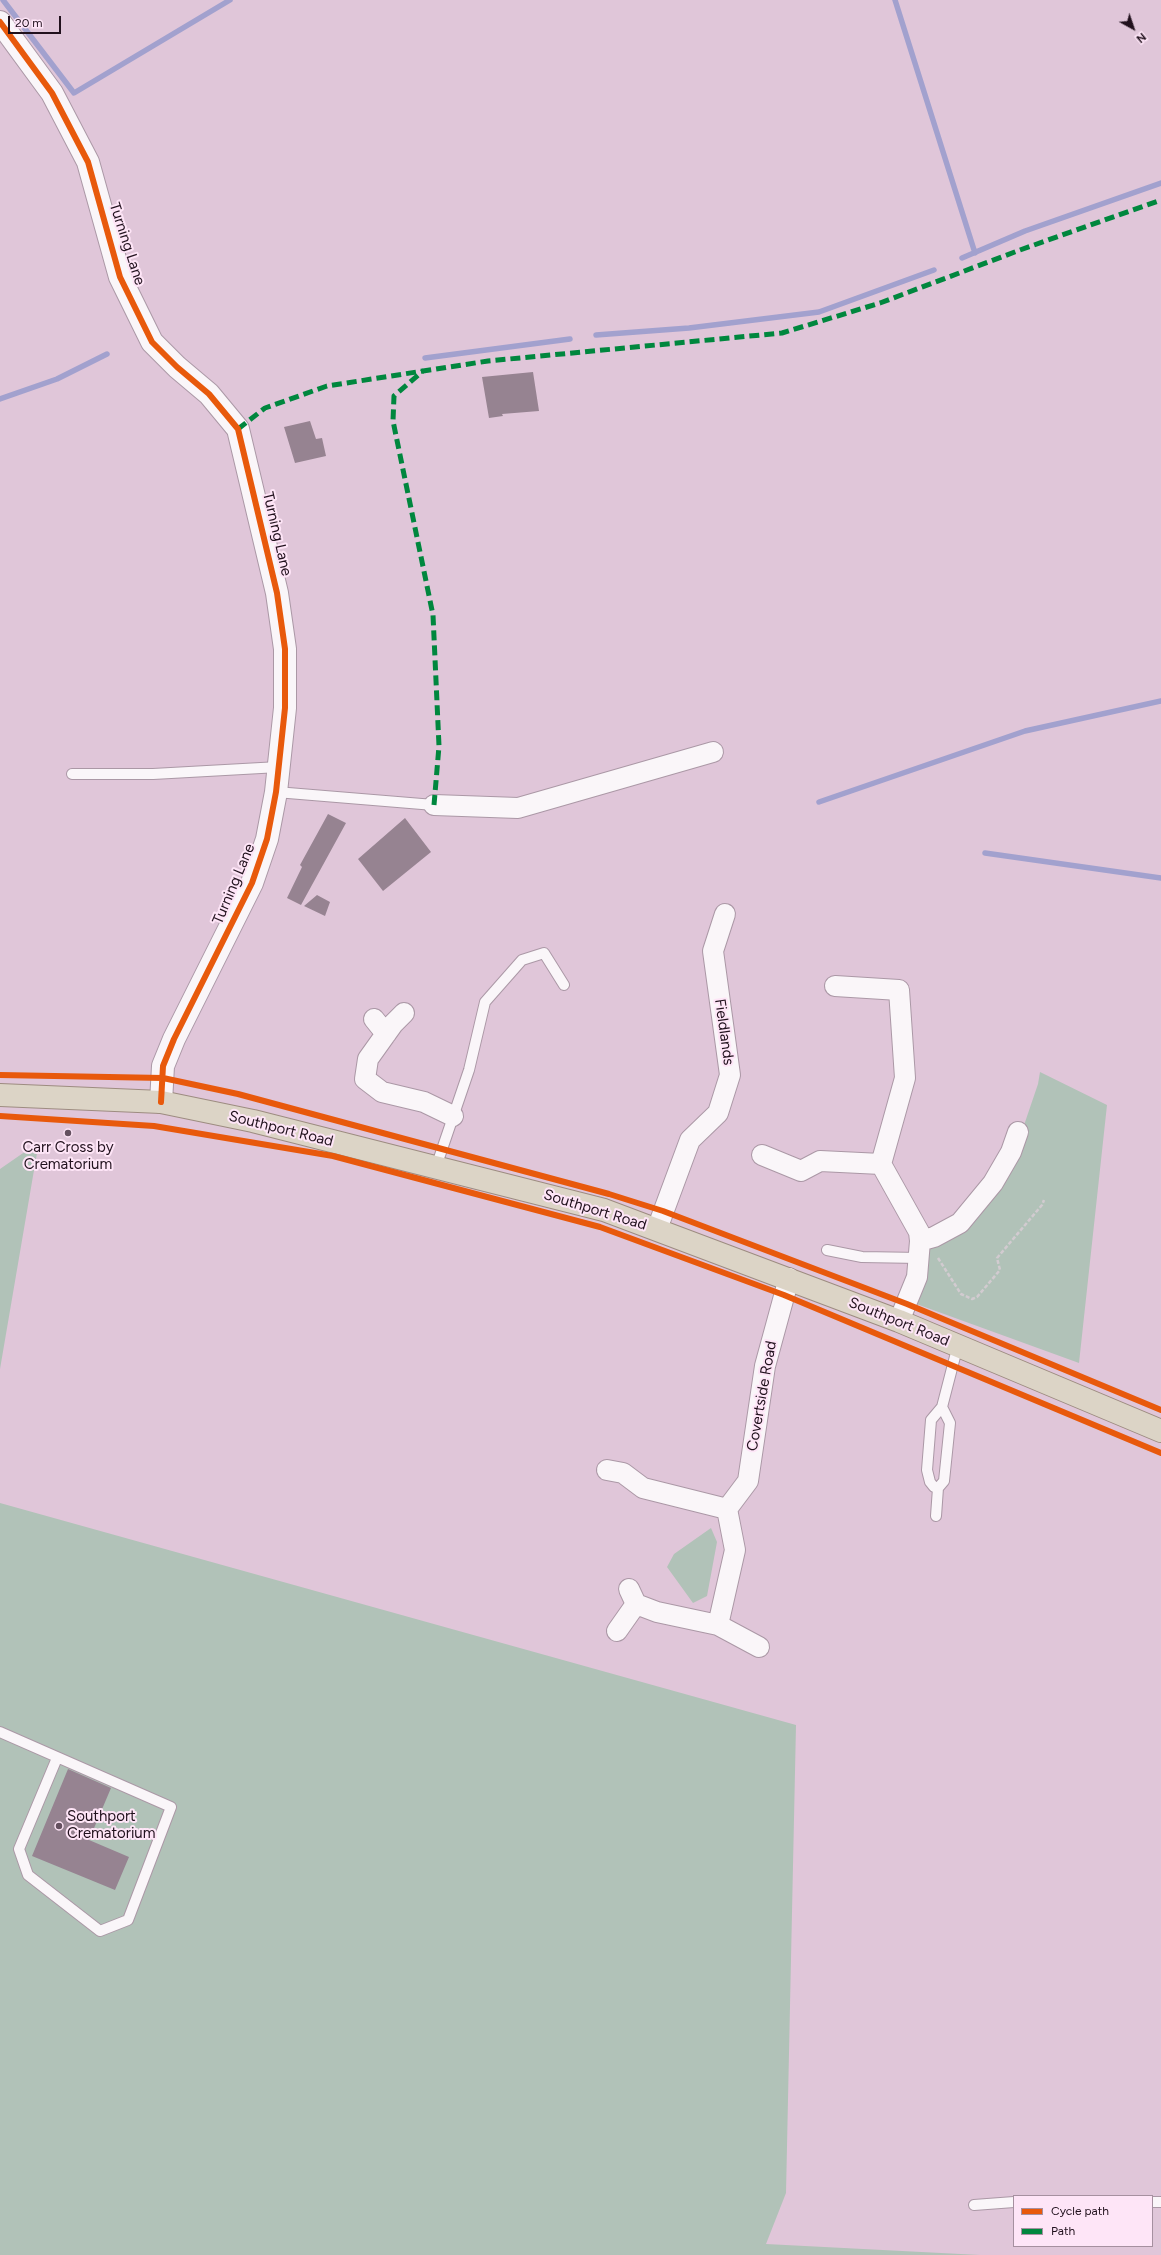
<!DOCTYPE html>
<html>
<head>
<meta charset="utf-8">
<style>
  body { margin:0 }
  #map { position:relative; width:1161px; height:2255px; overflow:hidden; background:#e0c6d9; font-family:Figtree,sans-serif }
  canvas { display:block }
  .legend { position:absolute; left:1013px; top:2195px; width:140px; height:52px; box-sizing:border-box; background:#fee5f7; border:1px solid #a690a0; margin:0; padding:5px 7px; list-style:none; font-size:12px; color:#21111d }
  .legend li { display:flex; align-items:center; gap:8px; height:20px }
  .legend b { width:20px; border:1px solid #a690a0 }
  .north { position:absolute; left:1113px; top:8px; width:40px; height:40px; -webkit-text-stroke:3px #fee5f7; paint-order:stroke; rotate:140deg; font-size:11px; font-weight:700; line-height:16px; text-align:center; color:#21111d }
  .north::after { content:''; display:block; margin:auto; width:14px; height:18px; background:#21111d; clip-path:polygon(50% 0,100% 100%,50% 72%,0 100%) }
  .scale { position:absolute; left:8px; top:16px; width:53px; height:18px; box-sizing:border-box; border:2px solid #21111d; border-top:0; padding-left:5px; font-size:12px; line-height:14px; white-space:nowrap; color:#21111d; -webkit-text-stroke:3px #fee5f7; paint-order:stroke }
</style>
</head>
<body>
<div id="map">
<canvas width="1161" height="2255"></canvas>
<ul class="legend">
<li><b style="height:5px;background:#e8590c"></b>Cycle path</li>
<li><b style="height:5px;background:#00873e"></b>Path</li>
</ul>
<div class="north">N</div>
<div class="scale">20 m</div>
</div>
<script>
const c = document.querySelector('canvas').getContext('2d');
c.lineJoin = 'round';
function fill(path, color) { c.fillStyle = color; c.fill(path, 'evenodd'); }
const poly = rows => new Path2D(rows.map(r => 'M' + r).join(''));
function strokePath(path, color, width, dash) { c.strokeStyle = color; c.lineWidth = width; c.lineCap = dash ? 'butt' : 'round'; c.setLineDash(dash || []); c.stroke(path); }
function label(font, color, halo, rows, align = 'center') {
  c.font = font + ' Figtree,sans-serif'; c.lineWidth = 4; c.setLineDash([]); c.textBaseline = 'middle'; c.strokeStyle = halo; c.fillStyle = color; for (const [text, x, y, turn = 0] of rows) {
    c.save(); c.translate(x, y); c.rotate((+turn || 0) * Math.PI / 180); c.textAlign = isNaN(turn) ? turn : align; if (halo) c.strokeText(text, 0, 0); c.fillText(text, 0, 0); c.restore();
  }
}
fill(poly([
  [1040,1072,1107,1105,1079,1363,911,1302,923,1247,936,1239,1021,1134,1038,1084],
  [39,1142,33,1176,0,1369,0,1169],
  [0,1503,796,1725,786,2193,766,2244,980,2255,0,2255],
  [711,1528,717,1542,707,1596,693,1603,667,1567,674,1554]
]), '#b1c2b8');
strokePath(poly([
  [3,0,74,93,230,0],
  [895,0,975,253],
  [962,258,1025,231,1161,183],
  [596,335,689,328,819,312,934,270],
  [425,358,570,339],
  [0,399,57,379,107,354],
  [819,802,1025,731,1161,701],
  [985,853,1161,878]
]), '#a2a1ce', 5.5);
fill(poly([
  [533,372,539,411,502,414,503,416,489,418,482,377],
  [310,421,316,439,322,438,326,456,295,463,284,427],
  [328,814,346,823,301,905,287,898,302,867,300,865],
  [405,818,431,852,383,891,358,859],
  [317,895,330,902,325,916,304,906],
  [68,1769,111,1788,89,1840,129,1857,115,1890,32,1856]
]), '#968391');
const service = poly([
  [72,774,153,774,279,767],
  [276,792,434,805],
  [436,1167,469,1070,485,1002,522,960,544,953,564,985],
  [827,1250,862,1257,920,1258],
  [942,1407,931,1420,927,1470,930,1482,934,1487,938,1488,944,1481,950,1423,942,1407,958,1345],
  [936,1516,938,1488],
  [0,1732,171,1807,128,1920,100,1931,28,1875,19,1849,57,1758],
  [1152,2202,1161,2202],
  [974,2205,1014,2202]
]);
const minor = poly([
  [434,805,518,808,713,752],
  [835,986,899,990,905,1078,881,1164],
  [404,1013,393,1024,368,1059,365,1079,382,1092,424,1102,453,1116],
  [374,1019,386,1034],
  [762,1155,801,1171,820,1161,881,1164,919,1232,920,1241,917,1277,899,1321],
  [657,1229,690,1140,718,1113,730,1075,713,951,725,914],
  [920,1241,934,1237,960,1223,993,1183,1011,1152,1018,1132],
  [607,1470,623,1473,643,1488,727,1509],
  [636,1604,657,1612,718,1625,735,1550,727,1509,748,1481,765,1366,789,1278],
  [718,1625,759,1647],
  [617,1631,636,1604,629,1589]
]);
const tertiary = poly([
  [0,22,52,93,88,162,120,277,152,342,177,367,209,394,238,429,277,593,285,649,285,708,276,792,267,839,252,883,174,1039,163,1066,161,1102]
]);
const trunk = poly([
  [0,1095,161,1102,253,1121,604,1210,899,1321,1161,1431]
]);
strokePath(service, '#ab98a6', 12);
strokePath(minor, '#ab98a6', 22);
strokePath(tertiary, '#ab98a6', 24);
strokePath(trunk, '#9d8c80', 24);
strokePath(poly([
  [938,1258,961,1294,972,1299,977,1297,1000,1270,997,1258,1042,1205,1044,1200]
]), '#d2cbd0', 2.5, [4, 2]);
strokePath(service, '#faf6f9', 10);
strokePath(minor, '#faf6f9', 20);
strokePath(tertiary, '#faf6f9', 22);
strokePath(trunk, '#dcd4c6', 22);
strokePath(poly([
  [238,429,265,408,327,386,423,371],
  [434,805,439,746,433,615,393,421,394,396,423,371,488,361,782,333,880,303,1020,250,1161,200]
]), '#00873e', 5, [10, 5]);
strokePath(poly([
  [0,22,52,93,88,162,120,277,152,342,177,367,209,394,238,429,277,593,285,649,285,708,276,792,267,839,252,883,174,1039,163,1066,161,1102],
  [0,1075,163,1078,238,1094,609,1194,663,1211,907,1304,1161,1410],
  [0,1116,154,1126,333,1156,600,1227,784,1295,1161,1453]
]), '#e8590c', 6);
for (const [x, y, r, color] of [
  [68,1133,4,"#64505f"],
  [59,1826,4,"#64505f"]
]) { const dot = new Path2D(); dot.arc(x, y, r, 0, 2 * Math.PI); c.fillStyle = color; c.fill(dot); strokePath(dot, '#fee5f7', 1.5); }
label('15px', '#21111d', '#fee5f7', [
  ["Turning Lane",127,244,72],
  ["Turning Lane",277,534,77],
  ["Turning Lane",234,884,-67],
  ["Fieldlands",724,1032,82],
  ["Southport Road",281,1129,14],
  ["Southport Road",595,1210,17],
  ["Southport Road",899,1322,22],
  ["Covertside Road",762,1396,-80]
]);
label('15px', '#21111d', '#fee5f7', [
  ["Carr Cross by",68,1148],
  ["Crematorium",68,1165],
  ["Southport",67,1817,"left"],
  ["Crematorium",67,1834,"left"]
]);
</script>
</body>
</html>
